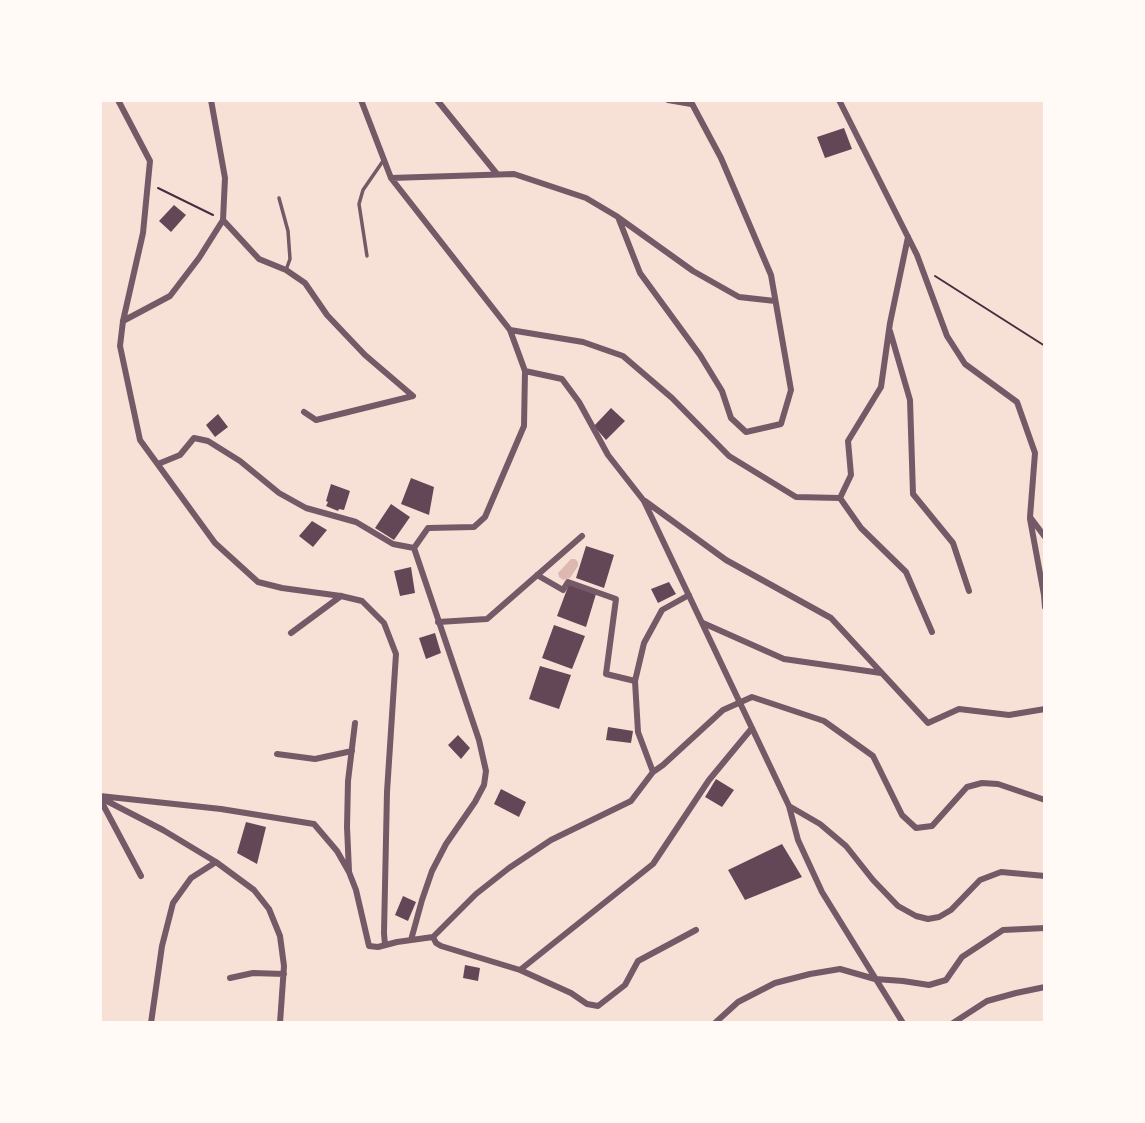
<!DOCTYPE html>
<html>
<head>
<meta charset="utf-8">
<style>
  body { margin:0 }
  #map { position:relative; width:1145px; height:1123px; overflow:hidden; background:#f7e1d7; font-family:"Zilla Slab",serif }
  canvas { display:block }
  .frame { position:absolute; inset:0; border:102px solid #fffaf5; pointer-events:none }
</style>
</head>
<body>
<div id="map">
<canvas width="1145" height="1123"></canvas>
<div class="frame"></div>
</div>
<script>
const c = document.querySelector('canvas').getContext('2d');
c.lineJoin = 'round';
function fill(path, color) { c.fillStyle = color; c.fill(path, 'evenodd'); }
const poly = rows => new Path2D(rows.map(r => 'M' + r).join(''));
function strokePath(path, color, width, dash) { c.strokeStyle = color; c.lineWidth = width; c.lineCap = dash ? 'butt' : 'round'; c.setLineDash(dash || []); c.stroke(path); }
fill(poly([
  [571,559,575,559,578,562,578,566,570,578,563,580,559,577,558,573]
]), '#dcb8b0');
fill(poly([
  [844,128,852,149,825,158,817,137],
  [174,205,186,215,171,232,159,221],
  [611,408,625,421,606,440,594,426],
  [218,414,228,427,215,437,206,425],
  [411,478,434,487,429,515,401,504],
  [331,484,350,491,344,510,339,509,338,511,326,506,328,502,326,501],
  [391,504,410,517,394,540,375,528],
  [312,521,327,530,313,547,299,536],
  [586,546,614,555,604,588,576,578],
  [411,567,415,593,400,596,394,571],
  [669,582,676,594,658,603,651,589],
  [569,584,596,594,586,627,557,616],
  [554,625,585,636,572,669,542,658],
  [435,633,441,653,426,659,419,638],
  [540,666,571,675,559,709,529,699],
  [608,727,633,731,631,743,606,740],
  [458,735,470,748,461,759,448,745],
  [716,779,734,790,722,807,705,797],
  [501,789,526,802,519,817,494,804],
  [246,822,266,827,257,864,237,853],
  [782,844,802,877,745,900,728,870],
  [403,896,416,902,408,921,395,915],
  [465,965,480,968,478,981,463,978]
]), '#644757');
strokePath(poly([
  [158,188,213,215],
  [935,276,1045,346]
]), '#4a2c40', 2);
strokePath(poly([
  [279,198,288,231,290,259,286,270],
  [367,256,359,204,363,190,383,161]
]), '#755966', 3.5);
strokePath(poly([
  [118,100,150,161,143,233,123,321,120,346,140,440,215,543,258,582,282,588,341,596,362,601,384,623,396,654,387,792,384,933,385,945],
  [361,100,391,178,510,330,525,371,524,426,485,517,474,527,428,528,414,548,479,740,486,771,484,785,475,802,446,844,432,871,422,900,411,940],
  [437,100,497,174],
  [668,100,691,104],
  [839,100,917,255,947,336,965,364,1017,402,1035,453,1030,517,1045,537],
  [391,178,514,174,586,198,618,217,640,273,700,355,722,391,731,418,746,432,781,424,791,390,771,275,721,158,690,100],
  [619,218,693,271,739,297,775,301],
  [223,220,259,259,286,270,305,283,327,315,365,355,413,396,316,420,304,412],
  [123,321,170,296,199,258,223,220,225,178,211,100],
  [510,330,583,342,623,356,672,398,729,456,796,497,840,498,851,475,848,441,881,387,890,323,908,237],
  [890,331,910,400,913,494,953,543,969,591],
  [525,371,562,379,579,402,608,455,644,501,789,806,798,840,822,892,903,1023],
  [158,464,180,455,194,438,208,441,240,461,279,493,306,508,356,522,393,544,414,548],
  [840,498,861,528,906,572,932,632],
  [645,501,726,560,831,618,928,723,959,709,1009,715,1045,709],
  [1030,519,1044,595,1045,607],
  [537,575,563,590,568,582,616,599,606,674,635,681],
  [438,622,487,619,582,536],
  [703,623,784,659,881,673],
  [291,633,341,596],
  [277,754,315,759,352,751],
  [653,772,638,732,635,681,644,643,662,610,689,595],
  [100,796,221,809,314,824,337,851,349,872,356,890,369,946,378,947,397,942,433,937],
  [101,798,163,830,216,862,254,890,269,909,280,936,284,966,280,1023],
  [100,799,141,876],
  [789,806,820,824,846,846,873,880,898,906,916,916,928,919,939,917,951,910,980,880,1001,872,1045,876],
  [349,871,347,827,348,781,355,723],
  [433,937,476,894,509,868,551,840,631,801,653,772,663,765,723,710,752,697,824,721,873,756,902,815,916,828,932,826,967,787,982,783,998,784,1045,800],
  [433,937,436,943,441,946,520,970,571,993,587,1004,598,1006,625,985,638,961,696,930],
  [520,970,653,864,709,780,752,728],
  [230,978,253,973,284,974],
  [151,1023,162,946,173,903,191,878,216,862],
  [715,1023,738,1002,775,983,810,974,840,969,875,979,903,981,929,985,946,980,962,957,1003,930,1045,928],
  [953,1023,987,1001,1016,993,1045,987]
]), '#755966', 6);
</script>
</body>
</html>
